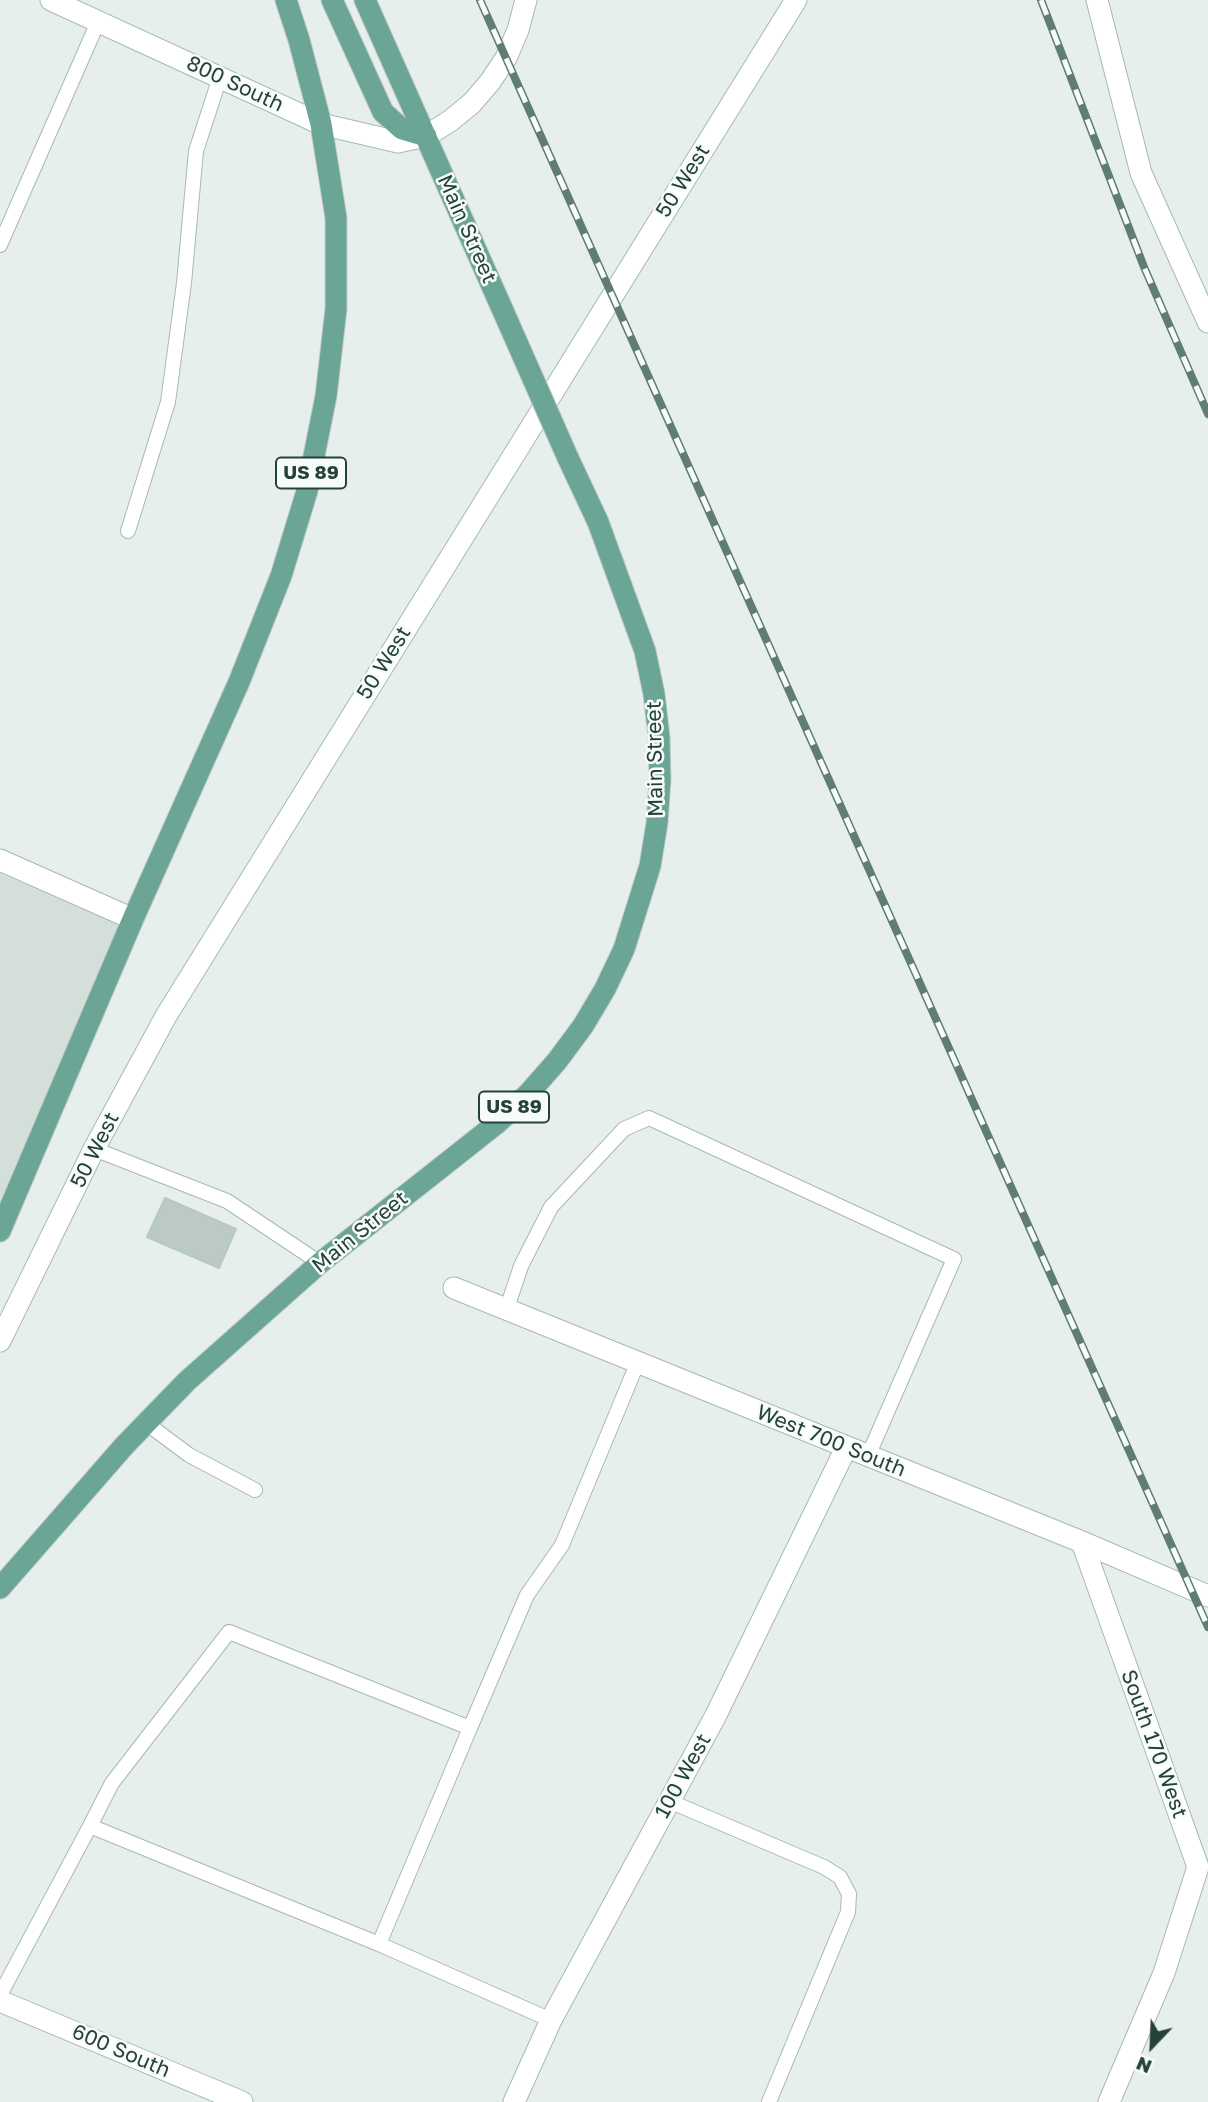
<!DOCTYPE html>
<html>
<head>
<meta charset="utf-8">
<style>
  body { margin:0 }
  #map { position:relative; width:1208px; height:2102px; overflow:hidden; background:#e6efeb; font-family:"Golos Text",sans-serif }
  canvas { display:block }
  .north { position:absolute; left:1117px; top:2011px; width:70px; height:70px; -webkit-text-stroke:5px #f7fbf9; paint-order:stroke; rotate:203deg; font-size:19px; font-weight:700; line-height:28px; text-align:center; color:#24423a }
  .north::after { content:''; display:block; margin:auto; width:24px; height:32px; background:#24423a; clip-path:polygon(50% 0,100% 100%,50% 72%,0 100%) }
</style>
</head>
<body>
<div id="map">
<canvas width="1208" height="2102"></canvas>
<div class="north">N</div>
</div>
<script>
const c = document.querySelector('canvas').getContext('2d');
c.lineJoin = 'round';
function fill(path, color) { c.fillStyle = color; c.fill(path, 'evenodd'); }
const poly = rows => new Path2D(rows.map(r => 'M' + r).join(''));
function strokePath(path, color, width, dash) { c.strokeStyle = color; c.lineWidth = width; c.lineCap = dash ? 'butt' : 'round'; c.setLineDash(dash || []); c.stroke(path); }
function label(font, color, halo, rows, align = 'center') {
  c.font = font + ' "Golos Text",sans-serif'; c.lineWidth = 5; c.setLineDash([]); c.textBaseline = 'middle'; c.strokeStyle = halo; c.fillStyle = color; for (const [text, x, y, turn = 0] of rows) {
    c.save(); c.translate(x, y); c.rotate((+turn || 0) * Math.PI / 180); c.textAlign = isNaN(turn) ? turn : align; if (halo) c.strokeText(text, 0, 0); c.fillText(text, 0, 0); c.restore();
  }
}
fill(poly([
  [0,860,133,919,0,1227]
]), '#d4dfda');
const building = poly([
  [165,1198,236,1229,219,1268,147,1237,165,1198]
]);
fill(building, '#bbcac4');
strokePath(building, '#b8c9c2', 2);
const lane = poly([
  [0,245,98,22],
  [128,531,168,402,184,283,196,151,220,77],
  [94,1149,227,1201,320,1263],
  [506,1311,521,1266,551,1207,624,1129,649,1118,954,1259,868,1456],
  [146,1423,189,1455,255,1490],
  [669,1801,824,1867,840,1877,849,1894,848,1912,769,2102],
  [90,1826,112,1783,229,1632,470,1728,527,1595,562,1545,637,1364],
  [379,1944,470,1728],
  [0,1995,90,1826,379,1944,551,2020]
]);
const street = poly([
  [1097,0,1141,173,1208,322],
  [426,136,450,121,472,103,490,82,506,58,518,30,526,0],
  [0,860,133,919],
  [454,1288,1082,1542,1208,1596],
  [1082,1542,1198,1867,1164,1973,1109,2102],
  [0,2001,242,2102],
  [514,2102,551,2020,715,1717,846,1448]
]);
const secondary = poly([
  [51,0,321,124,398,142,426,136],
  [0,1341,94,1149,166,1016,796,0]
]);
const primary = poly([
  [332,0,383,112,402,129,426,136],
  [365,0,500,304],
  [0,1231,133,919,239,682,281,576,307,491,326,396,336,309,336,218,321,124,299,40,286,0],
  [0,1588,124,1446,187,1381,320,1263,496,1124,528,1094,557,1061,583,1026,605,989,624,949,650,866,657,823,660,780,659,737,654,694,645,651,598,522,568,458]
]);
strokePath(lane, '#a8b8b2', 16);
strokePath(street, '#a8b8b2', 23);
strokePath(secondary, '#a4bbb3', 23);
strokePath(primary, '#c2cac8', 23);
strokePath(lane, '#fff', 14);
strokePath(street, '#fff', 21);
strokePath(secondary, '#fff', 21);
strokePath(primary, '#6aa596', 21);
const rail = poly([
  [480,0,1208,1627],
  [1041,0,1144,267,1208,414]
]);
strokePath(rail, '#5f7d75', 8);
strokePath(rail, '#f7fbf9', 5, [16]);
const primaryBridge = poly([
  [500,304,568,458]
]);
strokePath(primaryBridge, '#c2cac8', 23, []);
strokePath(primaryBridge, '#6aa596', 21);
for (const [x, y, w] of [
  [311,473,70],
  [514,1107,70]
]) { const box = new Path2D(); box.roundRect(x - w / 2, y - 15.5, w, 31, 5); c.fillStyle = '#f7fbf9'; c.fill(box); strokePath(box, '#24423a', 2); }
label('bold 19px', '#24423a', null, [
  ["US 89",311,473],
  ["US 89",514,1107]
]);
label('21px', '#24423a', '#f7fbf9', [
  ["800 South",235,84,25],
  ["50 West",683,181,-58],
  ["Main Street",467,229,66],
  ["50 West",384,663,-58],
  ["Main Street",655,759,-91],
  ["50 West",95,1150,-63],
  ["Main Street",360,1232,-39],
  ["West 700 South",831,1441,22],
  ["South 170 West",1154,1744,70],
  ["100 West",683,1776,-61],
  ["600 South",121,2051,23]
]);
</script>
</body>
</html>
